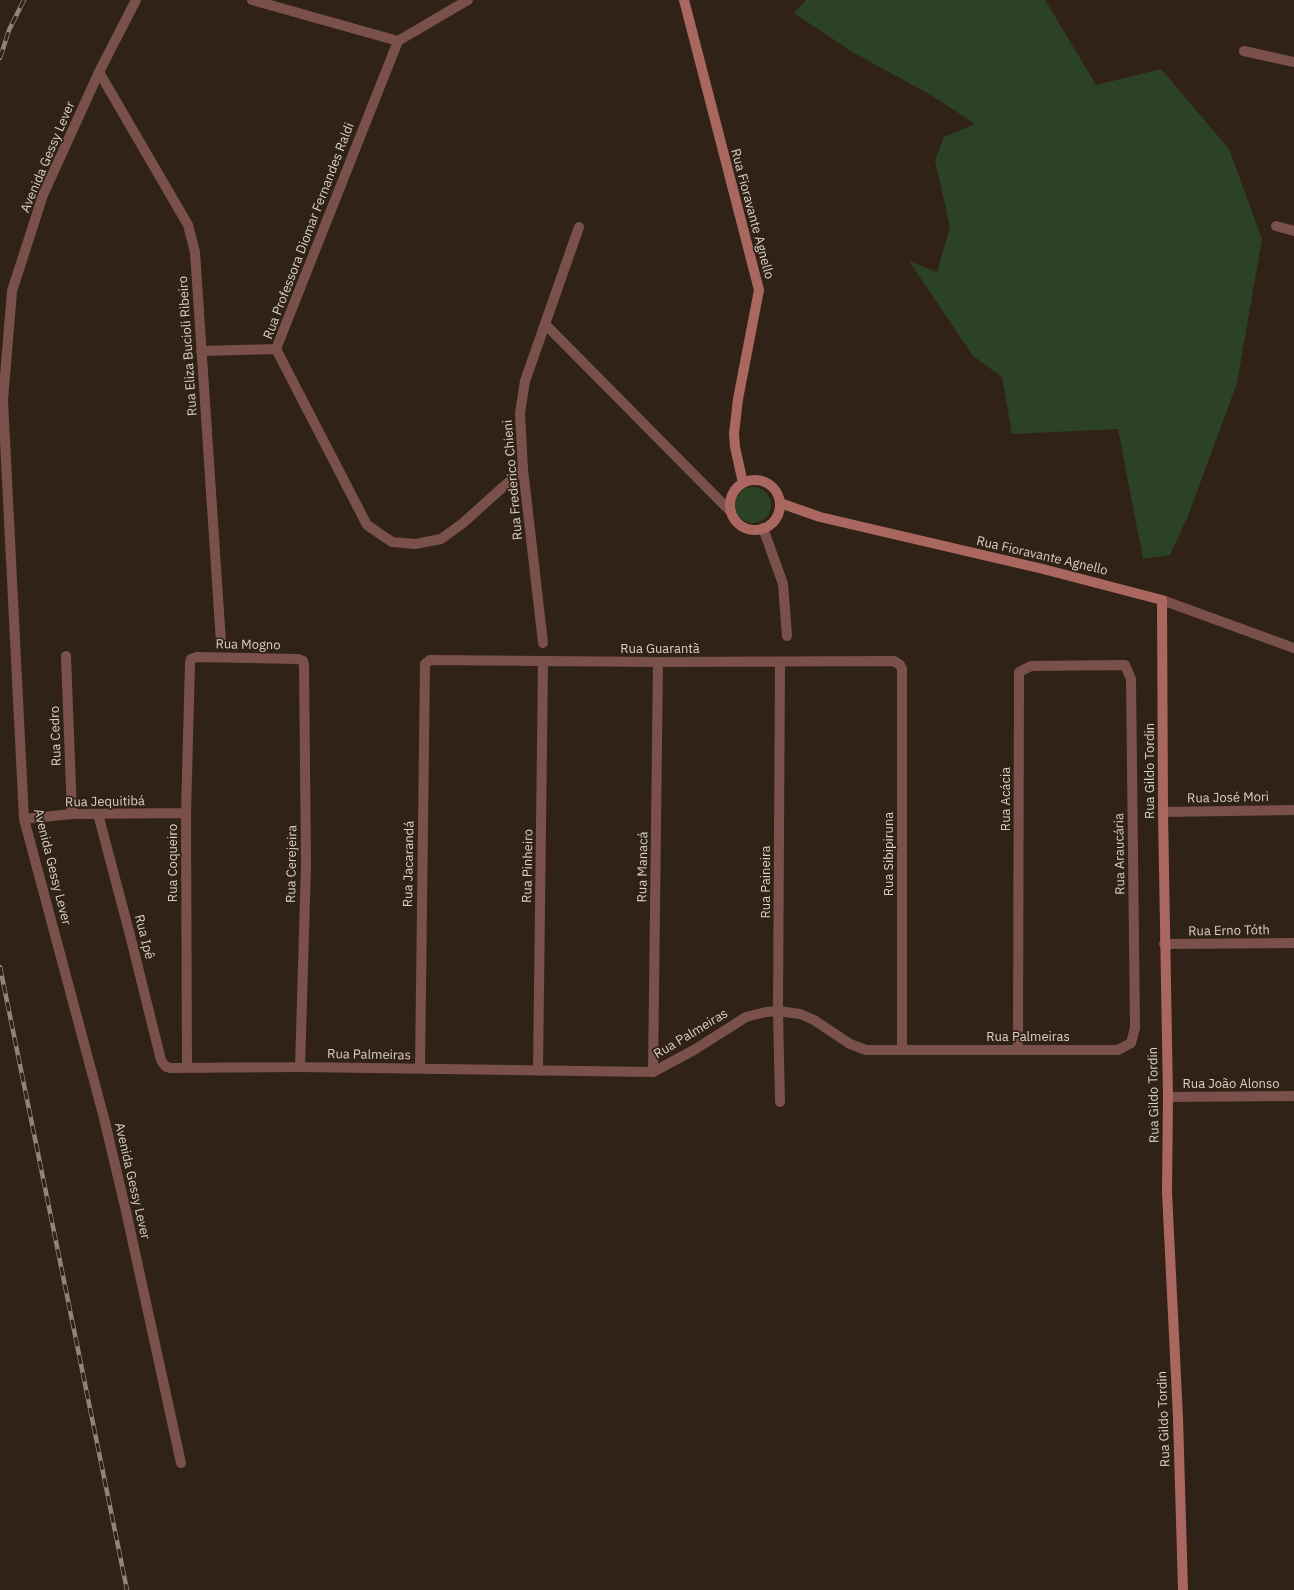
<!DOCTYPE html>
<html>
<head>
<meta charset="utf-8">
<style>
  body { margin:0 }
  canvas { display:block; background:#302216 }
</style>
</head>
<body>
<canvas width="1294" height="1590"></canvas>
<script>
const c = document.querySelector('canvas').getContext('2d');
c.lineJoin = 'round';
function fill(path, color) { c.fillStyle = color; c.fill(path, 'evenodd'); }
const poly = rows => new Path2D(rows.map(r => 'M' + r).join(''));
function strokePath(path, color, width, dash) { c.strokeStyle = color; c.lineWidth = width; c.lineCap = dash ? 'butt' : 'round'; c.setLineDash(dash || []); c.stroke(path); }
function label(font, color, halo, rows, align = 'center') {
  c.font = font + ' "IBM Plex Sans",sans-serif'; c.lineWidth = 3.5; c.setLineDash([]); c.textBaseline = 'middle'; c.strokeStyle = halo; c.fillStyle = color; for (const [text, x, y, turn = 0] of rows) {
    c.save(); c.translate(x, y); c.rotate((+turn || 0) * Math.PI / 180); c.textAlign = isNaN(turn) ? turn : align; if (halo) c.strokeText(text, 0, 0); c.fillText(text, 0, 0); c.restore();
  }
}
fill(poly([
  [806,0,1045,0,1096,85,1161,69,1229,149,1262,239,1237,383,1188,516,1170,555,1143,559,1118,429,1012,434,1002,377,973,356,909,261,937,272,950,227,935,160,944,137,975,124,931,95,854,53,794,13],
  '735 505a18 18 0 1 1 36 0a18 18 0 1 1-36 0Z'
]), '#2b4224');
strokePath(poly([
  [136,0,99,72,43,195,12,291,3,400,24,819,104,1118,126,1211,181,1463],
  [252,0,398,41],
  [468,0,398,41,276,349,367,525,392,542,415,544,441,539,463,523,523,469],
  [1244,51,1294,62],
  [99,72,188,225,195,252,221,642],
  [1276,226,1294,231],
  [545,324,731,512],
  [201,351,276,349],
  [763,528,783,584,787,636],
  [1162,600,1294,648],
  [543,643,523,469,520,413,525,381,579,227],
  [66,656,72,814],
  [1163,812,1294,810],
  [98,814,130,935,161,1060,165,1066,170,1068,300,1067,653,1072,694,1050,746,1017,766,1012,778,1011,800,1014,814,1020,850,1044,866,1050,1118,1050,1131,1043,1135,1028,1131,679,1125,665,1031,666,1019,672,1018,1049],
  [24,819,72,814,186,813],
  [1164,944,1294,943],
  [187,1067,186,813,190,663,191,659,197,657,298,659,303,661,304,665,306,865,300,1067],
  [420,1068,425,664,430,660,658,662,894,661,900,665,902,669,902,1050],
  [538,1071,543,662],
  [653,1072,658,662],
  [1168,1097,1294,1096],
  [780,1102,778,1011,780,662]
]), '#7a504b', 10);
strokePath(poly([
  [684,0,759,290,738,399,734,434,735,447,743,483],
  '730 505a25 25 0 1 1 50 0a25 25 0 1 1-50 0Z',
  [780,503,820,517,1043,569,1162,600,1163,812,1168,1097,1167,1192,1178,1418,1183,1590]
]), '#a9675f', 10);
const rail = poly([
  [0,58,9,30,24,0],
  [0,967,127,1590]
]);
strokePath(rail, '#8f847a', 4.5);
strokePath(rail, '#302216', 3, [9]);
label('13px', '#d9d0c8', '#302216', [
  ["Avenida Gessy Lever",48,157,-67],
  ["Rua Fioravante Agnello",752,214,75],
  ["Rua Professora Diomar Fernandes Raldi",309,231,-69],
  ["Rua Eliza Bucioli Ribeiro",188,346,-94],
  ["Rua Frederico Chieni",513,480,-95],
  ["Rua Fioravante Agnello",1042,556,13],
  ["Rua Mogno",248,645,1],
  ["Rua Guarantã",660,649],
  ["Rua Cedro",56,736,-92],
  ["Rua Gildo Tordin",1150,771,-90],
  ["Rua José Mori",1228,798,-1],
  ["Rua Acácia",1006,799,-90],
  ["Rua Jequitibá",105,802,-1],
  ["Rua Sibipiruna",889,854,-90],
  ["Rua Araucária",1120,854,-91],
  ["Rua Coqueiro",173,863,-90],
  ["Rua Cerejeira",292,864,-89],
  ["Rua Jacarandá",409,864,-89],
  ["Rua Pinheiro",528,866,-89],
  ["Avenida Gessy Lever",52,867,76],
  ["Rua Manacá",643,867,-89],
  ["Rua Paineira",766,882,-90],
  ["Rua Erno Tóth",1229,931,-1],
  ["Rua Ipê",144,937,76],
  ["Rua Palmeiras",691,1034,-31],
  ["Rua Palmeiras",1028,1037],
  ["Rua Palmeiras",369,1055,1],
  ["Rua João Alonso",1231,1084],
  ["Rua Gildo Tordin",1154,1095,-91],
  ["Avenida Gessy Lever",132,1181,77],
  ["Rua Gildo Tordin",1164,1419,-92]
]);
</script>
</body>
</html>
